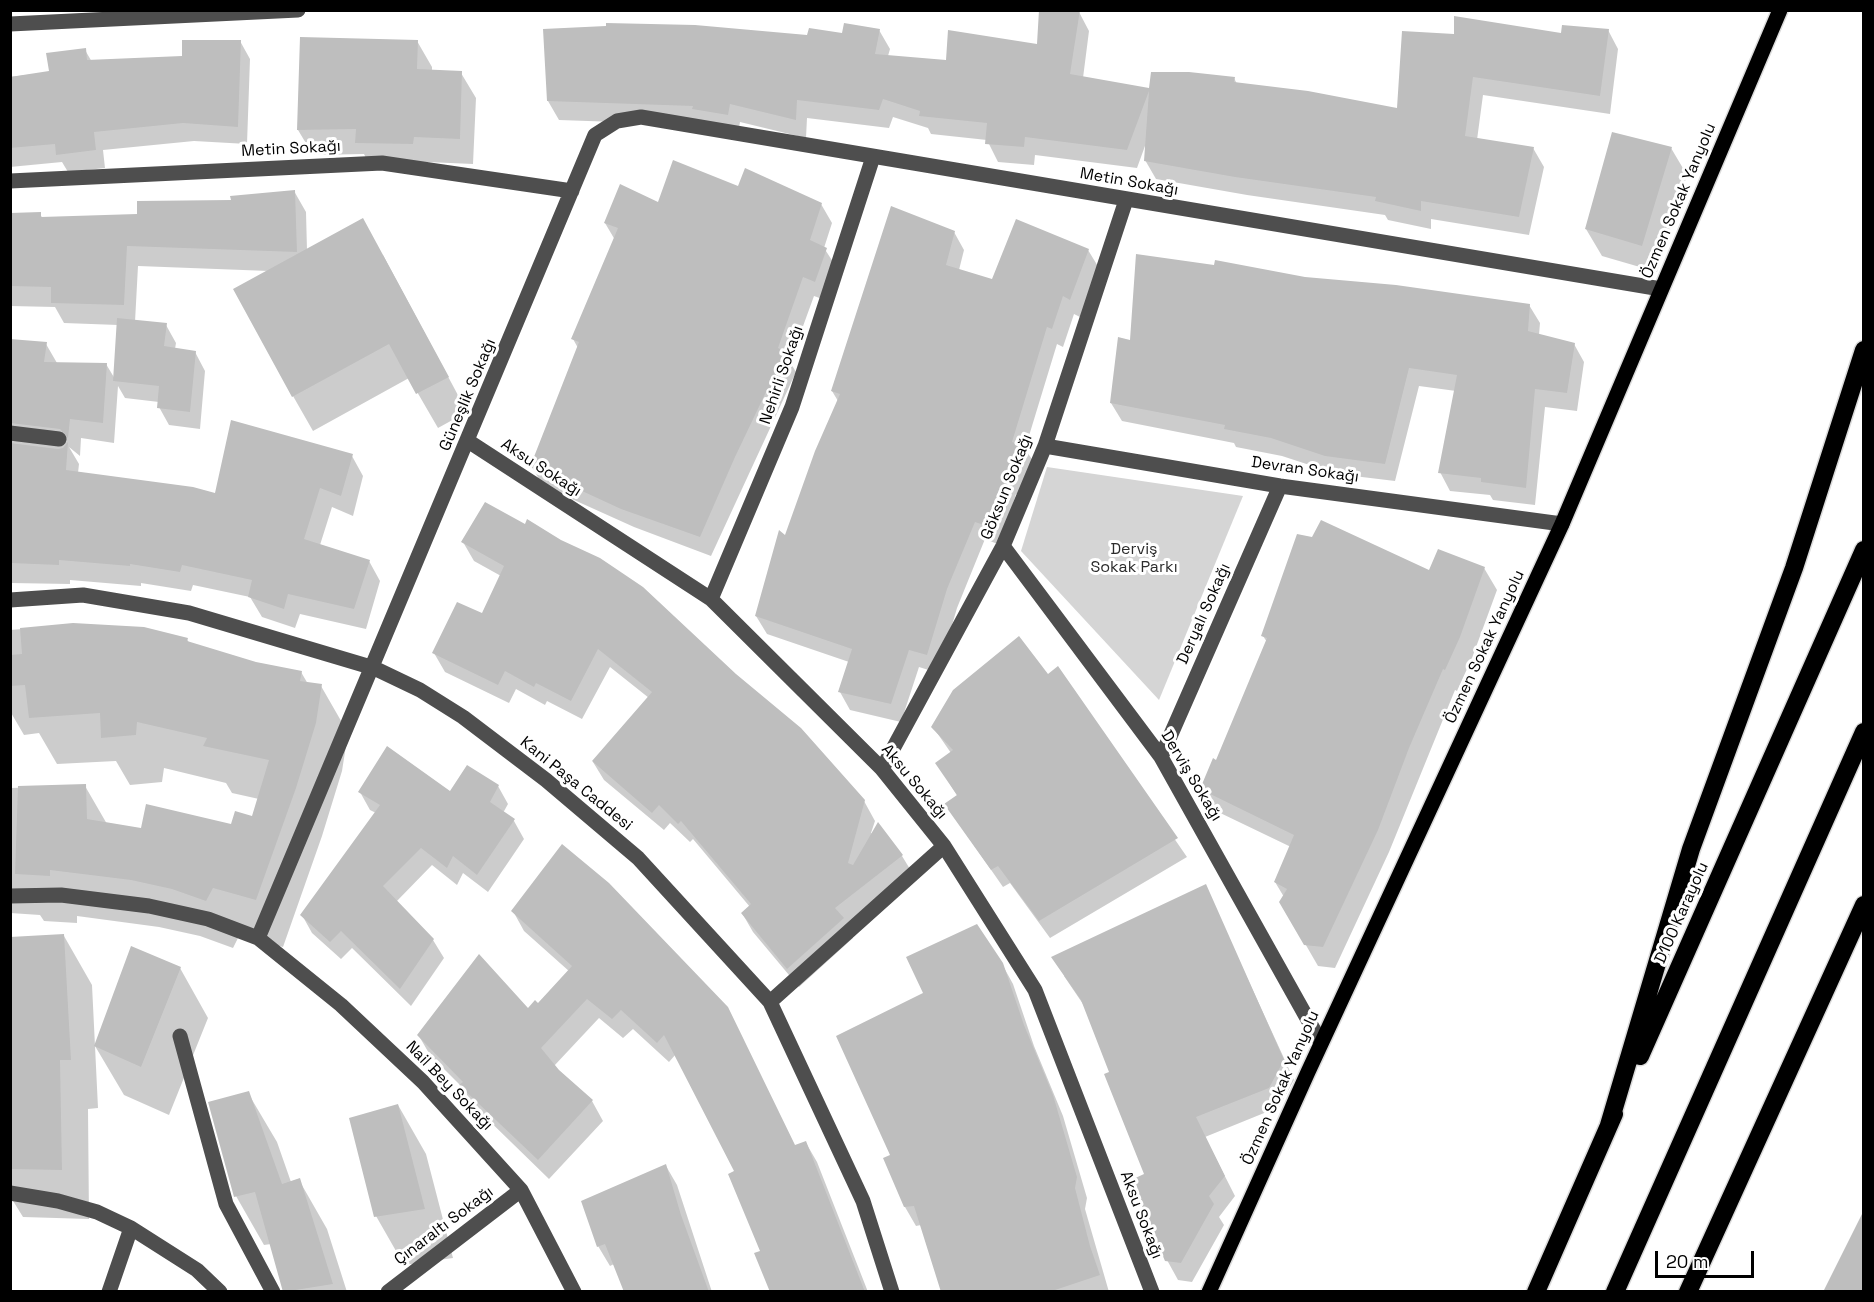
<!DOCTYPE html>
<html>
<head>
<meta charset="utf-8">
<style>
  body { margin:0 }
  #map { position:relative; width:1874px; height:1302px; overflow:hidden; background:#fff; font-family:"Space Grotesk",sans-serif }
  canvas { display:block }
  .frame { position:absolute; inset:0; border:12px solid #000; pointer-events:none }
  .scale { position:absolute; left:1655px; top:1251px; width:99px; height:27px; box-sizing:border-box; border:3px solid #000; border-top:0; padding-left:8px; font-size:18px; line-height:21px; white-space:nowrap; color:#000; -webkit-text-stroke:4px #fff; paint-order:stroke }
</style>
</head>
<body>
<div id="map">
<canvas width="1874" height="1302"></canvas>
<div class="frame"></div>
<div class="scale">20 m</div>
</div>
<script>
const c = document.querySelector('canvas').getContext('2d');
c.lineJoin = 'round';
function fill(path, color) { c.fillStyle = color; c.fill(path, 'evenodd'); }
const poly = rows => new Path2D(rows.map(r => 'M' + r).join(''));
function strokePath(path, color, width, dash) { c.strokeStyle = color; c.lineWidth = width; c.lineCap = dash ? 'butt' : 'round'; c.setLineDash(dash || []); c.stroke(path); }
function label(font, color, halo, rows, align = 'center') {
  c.font = font + ' "Space Grotesk",sans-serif'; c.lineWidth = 6; c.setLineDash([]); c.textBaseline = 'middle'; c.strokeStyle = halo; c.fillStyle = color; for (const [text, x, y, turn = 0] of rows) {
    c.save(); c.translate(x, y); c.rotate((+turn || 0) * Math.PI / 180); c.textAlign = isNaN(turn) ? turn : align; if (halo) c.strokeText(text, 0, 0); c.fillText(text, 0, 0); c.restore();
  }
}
fill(poly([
  [1047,467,1243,496,1159,700,1021,551]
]), '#d5d5d5');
fill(poly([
  [1079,12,1089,31,1083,78,1151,90,1234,78,1237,84,1399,109,1456,36,1562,35,1608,30,1618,49,1610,114,1483,95,1477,140,1533,148,1544,167,1529,235,1431,219,1431,229,1388,220,1385,215,1247,195,1156,179,1145,160,1145,146,1137,168,1035,155,1034,165,998,162,987,140,931,134,928,128,893,117,889,128,807,118,806,138,740,122,738,133,703,125,559,120,548,101,809,37,879,30,890,49,888,56,947,62,1038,46],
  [240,41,250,59,247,144,194,141,103,150,105,168,68,172,62,162,10,167,10,77,50,72,85,50,92,62,184,57],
  [417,41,432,67,432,71,461,73,476,98,473,164,427,162,427,169,371,168,364,154,313,155,298,130],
  [1671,148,1687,175,1657,272,1602,256,1586,229],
  [739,188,821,204,832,223,824,248,837,268,825,300,814,296,790,362,796,372,711,556,634,527,543,486,532,467,578,348,573,339,615,240,605,223,659,204],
  [294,191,306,212,307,250,383,255,467,412,438,428,409,378,313,431,293,396,269,271,138,266,135,322,166,325,176,343,175,349,195,352,205,371,200,429,169,425,159,407,159,402,125,398,118,386,114,443,81,438,80,456,69,447,79,464,78,473,216,495,352,456,363,476,353,516,332,507,320,545,369,561,380,581,366,629,300,614,295,628,262,617,250,597,193,585,191,591,141,583,141,586,70,580,70,584,10,583,10,341,46,344,57,363,106,364,115,379,118,325,64,323,55,307,10,306,10,214,40,214,43,219,138,215],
  [954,232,964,250,959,270,993,280,1088,250,1099,268,1080,317,1074,314,1063,347,1057,344,1025,449,1038,468,1026,498,1016,494,1000,545,985,539,957,608,938,673,919,667,901,722,850,710,840,692,849,662,767,634,756,616,838,401,832,391],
  [1305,278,1529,305,1540,323,1539,335,1574,344,1584,362,1577,411,1545,407,1535,505,1493,500,1490,495,1450,491,1440,472,1456,391,1419,386,1395,481,1337,474,1282,456,1236,447,1234,443,1122,421,1111,403,1131,341],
  [485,504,864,801,875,821,871,833,902,856,913,874,846,926,853,938,799,987,753,932,742,913,750,907,693,839,690,842,670,823,664,830,604,780,593,762,649,698,610,667,582,719,547,701,545,705,516,689,509,703,445,672,434,653,483,614,501,576,474,561,463,542],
  [1484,568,1497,590,1472,658,1457,691,1455,690,1389,852,1335,968,1318,966,1281,902,1284,897,1275,882,1291,847,1214,810,1202,789,1217,762,1267,642,1263,636,1430,572],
  [73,625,187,639,189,643,256,663,301,672,308,684,321,686,348,733,342,771,322,836,283,947,240,934,233,948,200,936,159,927,77,916,77,923,44,921,40,915,10,913,10,788,85,786,107,824,142,830,232,825,253,818,259,799,232,793,226,783,164,768,162,782,130,785,116,761,57,764,39,733,24,735,10,711,10,630],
  [1057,669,1187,857,1050,938,1010,883,1003,887,946,805,958,797,948,781,951,753,933,727,1048,677],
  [498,786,508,804,503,813,514,821,524,839,488,892,463,873,457,885,432,865,396,902,433,940,444,958,411,1006,352,948,341,959,312,933,302,915,376,813,370,810,360,792,450,793],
  [562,846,796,1147,806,1143,817,1162,868,1292,771,1292,762,1251,736,1172,676,1054,669,1062,633,1029,623,1038,599,1018,554,1066,592,1101,603,1121,549,1179,473,1105,463,1088,430,1055,419,1036,528,1010,539,1005,570,972,524,931,513,911],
  [1205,886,1294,1080,1279,1107,1205,1137,1235,1196,1219,1217,1224,1225,1192,1282,1178,1280,1167,1260,1146,1174,1111,1072,1085,1007,1064,976],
  [64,936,92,985,95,1046,180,968,208,1018,169,1115,124,1095,95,1046,98,1108,88,1109,89,1219,23,1217,10,1196,10,938],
  [1002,964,1013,984,1034,1046,1063,1116,1087,1198,1085,1209,1109,1292,943,1292,921,1225,916,1226,905,1207,892,1156],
  [248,1093,277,1142,291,1182,299,1180,327,1229,347,1292,284,1292,271,1244,264,1245,236,1196],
  [398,1105,426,1154,453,1258,404,1265,376,1216],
  [666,1166,677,1185,712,1292,625,1292,614,1264,610,1266,598,1246],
  [1864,1215,1864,1292,1824,1292]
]), '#0003');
fill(poly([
  [1039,10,1080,10,1070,74,1149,88,1151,72,1189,72,1235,77,1234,82,1308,91,1397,108,1402,31,1454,34,1454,16,1561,33,1562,25,1609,29,1600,96,1473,77,1465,136,1534,147,1519,217,1421,201,1421,211,1375,201,1376,197,1235,177,1144,161,1149,91,1127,150,1025,137,1024,147,985,144,987,123,919,116,920,111,883,99,879,110,797,100,796,120,730,104,728,115,692,109,693,106,547,101,543,29,606,26,606,23,695,25,807,35,809,28,842,33,844,23,880,29,875,54,946,60,948,30,1037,44],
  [300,37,418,40,417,69,462,71,460,139,414,137,413,144,355,143,356,129,297,130],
  [182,40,241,40,238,127,183,123,94,132,96,150,56,155,55,144,10,148,10,77,49,71,46,53,86,48,87,60,182,56],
  [1612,132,1672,147,1642,246,1585,229],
  [673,160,738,186,745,168,822,203,810,240,827,248,815,282,803,277,778,348,786,352,769,393,766,392,735,457,700,537,621,509,530,467,579,342,571,339,618,228,604,223,620,184,658,202],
  [295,190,297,252,127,246,124,305,51,303,51,287,10,286,10,213,41,212,41,217,137,214,137,201,231,200,230,196],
  [891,206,955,231,946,265,992,279,1016,219,1089,249,1070,300,1063,296,1052,329,1047,327,1012,442,1029,448,1015,480,1006,477,990,527,975,522,947,589,927,655,909,650,891,704,838,692,852,649,755,616,779,530,785,535,815,451,840,394,831,391],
  [363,218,449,377,416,394,389,344,292,397,233,289],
  [1136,254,1214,265,1215,260,1305,277,1396,285,1530,304,1528,331,1575,343,1567,393,1535,389,1526,488,1481,482,1481,478,1438,473,1457,375,1409,368,1385,464,1325,456,1271,438,1224,429,1225,425,1110,403,1118,337,1130,340],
  [117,318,167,323,164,346,196,351,190,412,157,408,159,386,113,381],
  [10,339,47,342,44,362,107,363,103,423,70,419,68,438,60,429,10,423],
  [231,420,353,454,341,496,320,488,304,539,370,560,354,609,288,594,284,609,248,597,252,580,182,565,180,572,130,564,130,566,59,560,59,565,10,563,10,443,58,449,63,448,68,442,66,470,193,487,215,493],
  [485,502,525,524,527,519,561,540,600,558,643,587,736,674,801,728,865,800,848,863,853,865,878,822,903,855,835,908,844,918,787,969,741,913,751,904,681,821,678,824,659,805,652,813,592,761,652,692,598,649,571,701,536,683,534,687,505,671,498,685,432,653,457,602,482,613,504,566,461,542],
  [1321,520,1429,570,1438,549,1485,567,1460,637,1445,670,1443,669,1409,748,1378,830,1323,947,1304,945,1279,902,1287,889,1274,882,1294,835,1200,789,1213,758,1216,760,1267,638,1261,636,1297,534,1312,537],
  [73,623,144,627,188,638,187,641,256,662,302,671,300,681,322,684,316,723,296,788,256,900,213,888,206,901,172,889,131,880,50,870,50,876,15,874,18,786,86,784,87,819,141,828,146,804,231,824,235,811,252,816,269,760,203,746,207,738,137,722,136,735,101,738,100,713,29,718,25,685,10,686,10,655,22,654,20,628],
  [1019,636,1048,674,1058,666,1178,838,1039,921,998,866,991,870,944,804,957,795,935,763,953,750,931,727,953,690],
  [387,746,450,791,467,765,499,785,490,802,515,819,477,875,453,856,447,868,421,848,383,886,434,939,400,989,341,931,330,942,300,915,380,805,358,792],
  [562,844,609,883,728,1007,795,1145,806,1141,865,1292,770,1292,754,1253,760,1251,728,1174,734,1171,664,1035,657,1043,621,1010,612,1019,587,999,541,1048,559,1070,593,1100,538,1160,459,1085,463,1082,417,1035,479,954,528,1008,535,1000,538,1003,572,966,511,911],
  [1206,884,1284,1060,1269,1088,1196,1117,1225,1176,1209,1196,1214,1204,1181,1263,1165,1261,1131,1180,1144,1174,1104,1074,1109,1072,1081,1000,1051,957],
  [977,924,1003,963,1024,1025,1053,1095,1077,1177,1075,1188,1090,1246,1100,1275,1049,1292,941,1292,914,1206,904,1207,883,1158,890,1155,836,1036,923,993,906,957],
  [64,934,71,1060,60,1060,62,1170,10,1169,10,937],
  [131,946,181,967,141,1067,94,1046],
  [249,1091,282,1184,300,1178,333,1284,283,1292,255,1192,234,1197,208,1102],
  [398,1104,425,1209,374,1217,349,1118],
  [666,1164,681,1215,709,1292,624,1292,605,1244,597,1247,581,1201],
  [1863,1212,1863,1292,1823,1292]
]), '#bebebe');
const major = poly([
  [1209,1292,1308,1072,1562,524,1780,10]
]);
const highway = poly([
  [1640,1056,1864,550],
  [1609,1125,1691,849,1794,568,1864,350],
  [1536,1292,1614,1114],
  [1615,1292,1864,732],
  [1688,1292,1864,905]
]);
strokePath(major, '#dbdbdb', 18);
strokePath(highway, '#dbdbdb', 21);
strokePath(poly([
  [10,24,298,10],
  [10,181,382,163,572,191],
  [10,433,59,439],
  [468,441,711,599,882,769,944,846,1035,990,1152,1292],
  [1045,446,1280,486,1562,524],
  [1003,546,1161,757,1321,1043],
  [711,599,792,407,873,157],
  [10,600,83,595,189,613,374,668,420,690,463,717,546,780,638,858,770,1002,863,1201,892,1292],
  [1161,757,1280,486],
  [882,769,1003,546,1045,446,1126,200],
  [10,896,61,895,149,906,208,919,258,938],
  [770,1002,944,846],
  [180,1036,226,1204,273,1292],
  [10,1193,58,1201,97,1212,131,1228,197,1270,220,1292],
  [109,1292,131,1228],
  [388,1292,521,1190],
  [574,1292,521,1190,423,1082,341,1005,258,938,595,135,617,121,641,117,1661,289]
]), '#4e4e4e', 15);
strokePath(major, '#000', 15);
strokePath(highway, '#000', 18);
label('16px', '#000', '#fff', [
  ["Metin Sokağı",291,149,-3],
  ["Metin Sokağı",1129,182,10],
  ["Özmen Sokak Yanyolu",1679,201,-67],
  ["Nehirli Sokağı",782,375,-71],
  ["Güneşlik Sokağı",468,395,-67],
  ["Aksu Sokağı",541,468,33],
  ["Devran Sokağı",1305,470,8],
  ["Göksun Sokağı",1007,487,-68],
  ["Deryalı Sokağı",1204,614,-66],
  ["Özmen Sokak Yanyolu",1485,647,-65],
  ["Derviş Sokağı",1191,776,59],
  ["Aksu Sokağı",914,782,50],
  ["Kani Paşa Caddesi",576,784,39],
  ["D100 Karayolu",1682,913,-66],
  ["Nail Bey Sokağı",449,1086,46],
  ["Özmen Sokak Yanyolu",1281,1088,-66],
  ["Aksu Sokağı",1141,1215,69],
  ["Çınaraltı Sokağı",444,1226,-37]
]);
label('16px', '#2c2c2c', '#fff', [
  ["Derviş",1134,550],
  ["Sokak Parkı",1134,568]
]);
</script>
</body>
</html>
